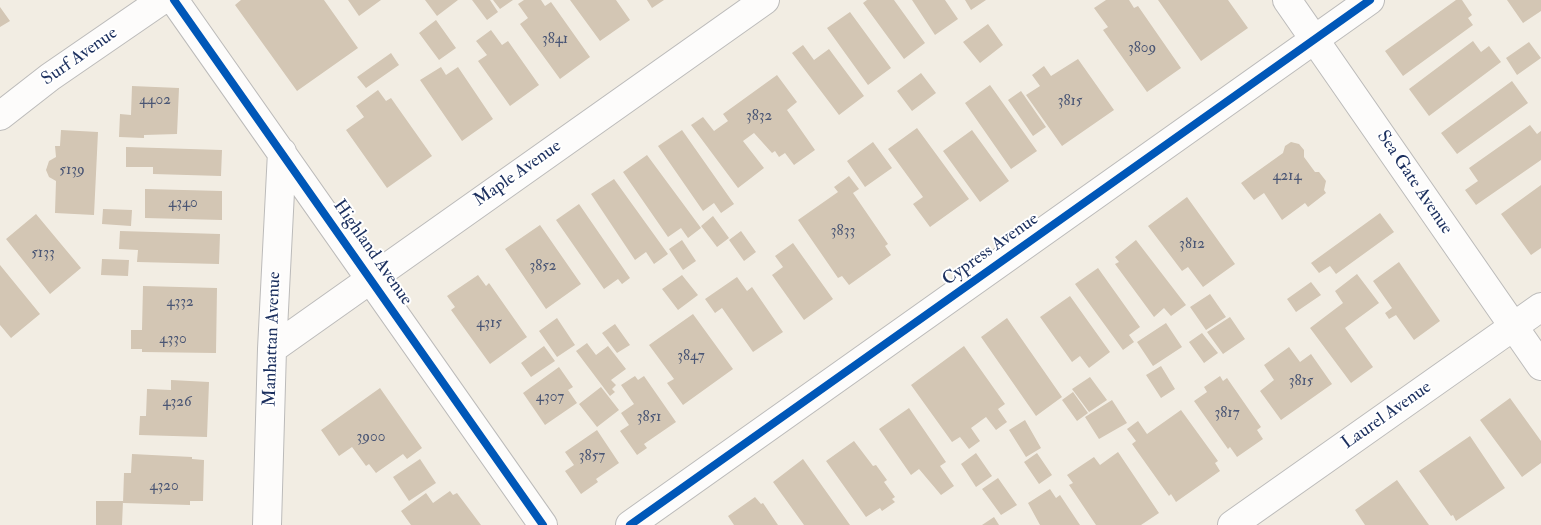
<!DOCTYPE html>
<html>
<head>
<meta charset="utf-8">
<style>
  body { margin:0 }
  canvas { display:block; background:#f2ede3 }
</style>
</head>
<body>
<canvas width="1541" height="525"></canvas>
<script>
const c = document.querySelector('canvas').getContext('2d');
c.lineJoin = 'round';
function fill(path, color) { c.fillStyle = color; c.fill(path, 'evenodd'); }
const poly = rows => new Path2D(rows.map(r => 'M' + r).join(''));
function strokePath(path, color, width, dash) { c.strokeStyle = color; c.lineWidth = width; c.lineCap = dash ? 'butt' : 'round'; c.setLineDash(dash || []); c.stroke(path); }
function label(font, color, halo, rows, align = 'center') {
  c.font = font + ' "IM FELL Double Pica",serif'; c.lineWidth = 4; c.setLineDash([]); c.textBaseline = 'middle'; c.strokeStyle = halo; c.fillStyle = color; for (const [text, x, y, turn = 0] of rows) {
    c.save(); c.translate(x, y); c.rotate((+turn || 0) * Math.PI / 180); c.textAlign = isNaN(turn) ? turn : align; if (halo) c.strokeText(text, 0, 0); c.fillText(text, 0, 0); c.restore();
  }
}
fill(poly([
  [241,0,324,0,358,48,297,91,235,5],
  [348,0,381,0,359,16],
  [425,0,458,0,437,16],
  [472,0,490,0,498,12,487,20],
  [493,0,513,0,500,9],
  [524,0,541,0,545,6,551,2,590,57,560,79,520,24,528,18,518,4],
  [570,0,616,0,630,20,600,41],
  [647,0,664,0,652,8],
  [867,0,894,0,925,43,904,59,863,3],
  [912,0,945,0,958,19,935,35],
  [965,0,986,0,971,10],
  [1106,0,1129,0,1134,8,1138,6,1181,68,1147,92,1103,30,1108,27,1094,8],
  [1158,0,1228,0,1248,28,1201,61],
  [1456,0,1462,0,1472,15,1468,18,1473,25,1403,76,1385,51],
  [1507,0,1541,0,1541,11,1523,23],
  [0,7,10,21,0,27],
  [850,12,891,68,868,85,827,28],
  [436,20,456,48,439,60,419,33],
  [988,24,1003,45,980,63,963,42],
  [491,30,502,45,508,41,539,85,510,106,478,61,487,55,476,41],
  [1473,41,1481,52,1489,46,1501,62,1429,116,1409,89],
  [1529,42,1541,58,1517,75,1506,58],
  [803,45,814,60,829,49,864,96,839,115,792,53],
  [391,53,399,65,366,88,357,77],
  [1078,59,1114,110,1062,146,1026,95,1040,86,1032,75,1044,66,1051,76],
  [441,67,446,75,458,67,493,119,462,141,420,80],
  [921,73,936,93,912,111,897,91],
  [777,75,797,102,787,110,815,150,794,165,785,153,779,157,775,151,772,153,754,133,743,141,764,168,738,188,691,125,703,117,714,131,728,121,723,114],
  [1512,81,1528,103,1457,154,1441,133],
  [990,85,1037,151,1011,169,965,103],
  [132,86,179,88,177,134,144,135,144,138,119,137,120,114,131,115],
  [378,90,386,101,391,98,432,156,387,188,346,130,364,117,356,106],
  [1021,91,1046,127,1033,136,1008,100],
  [1530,125,1537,134,1541,131,1541,160,1476,205,1465,190,1478,181,1469,168],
  [917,128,969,199,930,227,913,204,923,197,888,149],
  [61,130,98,132,94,215,55,213,56,181,49,177,46,170,49,161,56,157,55,146,60,146],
  [682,130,734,204,721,213,714,203,703,211,658,146],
  [972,130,1009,181,980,202,943,151],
  [873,142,892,168,865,187,847,161],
  [1291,142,1299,144,1304,150,1304,157,1315,172,1319,172,1326,181,1324,190,1326,193,1308,207,1305,203,1282,220,1264,193,1254,200,1241,183,1283,153,1285,146],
  [126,147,222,150,221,176,153,174,153,167,126,167],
  [647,155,701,228,688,238,681,228,668,237,623,172],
  [849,176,859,189,853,193,888,244,885,246,891,255,849,285,842,276,838,278,798,220,838,192,834,187],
  [614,179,668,254,654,264,646,252,635,260,591,194],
  [1541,185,1541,248,1531,255,1501,214],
  [145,189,222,191,222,220,145,218],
  [1187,197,1235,264,1203,287,1188,267,1182,271,1148,226],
  [579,204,630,278,622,284,618,279,604,289,556,220],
  [103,209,132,210,131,226,102,224],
  [1380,213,1394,232,1336,274,1330,266,1319,273,1311,263],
  [36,214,81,268,50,294,6,239],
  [713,216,729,238,717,247,701,226],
  [540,225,581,284,546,309,505,249],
  [120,231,220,234,219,264,137,262,138,250,119,249],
  [741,231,756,252,744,261,729,240],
  [682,240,696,261,683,270,669,249],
  [1136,240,1186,305,1171,316,1164,308,1154,317,1115,264,1119,262,1115,257],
  [793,243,833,299,804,320,772,275,783,267,775,256],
  [102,259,129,260,128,276,101,275],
  [1399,262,1440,321,1414,340,1396,315,1389,319,1385,313,1392,308,1373,281],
  [0,265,40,314,11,338,0,325],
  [1098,268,1140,327,1129,335,1134,342,1123,350,1075,284],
  [1357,274,1379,303,1345,328,1373,367,1351,383,1310,328,1343,303,1335,291],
  [478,275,486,286,489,283,527,337,490,364,451,310,455,307,447,296],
  [682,275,698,295,678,310,662,289],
  [737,277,747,291,752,287,783,332,753,352,722,308,715,313,705,299],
  [1311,282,1321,295,1296,312,1287,299],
  [143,286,217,288,216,353,142,352,142,349,131,349,131,330,142,330],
  [1210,294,1226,317,1206,330,1190,307],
  [1070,296,1110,352,1089,368,1080,356,1072,362,1040,317],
  [693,314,733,369,683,405,667,383,674,379,649,345],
  [1230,317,1245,339,1223,354,1207,332],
  [557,318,575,345,557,357,539,331],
  [1007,318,1062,397,1036,416,981,337],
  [1166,323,1182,347,1153,366,1137,342],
  [615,324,630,345,617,353,602,333],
  [1202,333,1218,353,1204,363,1189,342],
  [587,343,596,355,608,346,626,369,611,380,616,385,612,389,615,392,610,396,576,351],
  [544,346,555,361,531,377,521,363],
  [964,346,1005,404,998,409,1007,422,996,430,986,417,971,428,980,441,969,449,960,437,952,442,911,385],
  [1289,347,1300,362,1311,354,1332,384,1281,420,1260,391,1274,380,1264,365],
  [1161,366,1175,389,1161,398,1146,375],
  [559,367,573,387,568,390,577,403,545,425,523,393],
  [635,376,638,380,644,376,676,422,644,444,647,448,637,455,620,431,629,425,621,413,634,404,621,385],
  [1220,376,1223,381,1227,378,1261,427,1257,430,1263,439,1237,457,1230,447,1228,449,1194,401,1207,392,1204,387],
  [1090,377,1107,400,1089,412,1072,389],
  [171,380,209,382,207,437,139,435,140,416,146,416,147,389,171,390],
  [601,387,619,410,597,427,579,404],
  [380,388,422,448,407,459,403,454,376,473,369,464,366,466,352,447,339,456,321,430],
  [1073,392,1088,413,1077,421,1062,400],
  [1510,398,1541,441,1541,463,1522,477,1480,420],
  [1112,400,1127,423,1099,439,1085,417],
  [909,408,946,462,940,466,954,486,941,495,919,469,911,475,879,429],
  [1181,410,1218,461,1215,463,1220,471,1176,502,1171,494,1169,496,1132,444,1136,441,1127,429,1138,421,1147,434],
  [1025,420,1041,448,1026,457,1009,430],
  [597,430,619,463,596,479,598,482,581,494,565,471,574,465,565,452],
  [1470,436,1505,488,1456,521,1453,515,1451,516,1419,471],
  [854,441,873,466,876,465,887,480,884,482,895,497,892,499,895,502,882,511,880,508,866,517,826,461],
  [1118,452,1159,513,1141,525,1096,525,1069,485,1073,483,1067,475,1094,457,1100,465],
  [976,453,992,476,976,487,961,464],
  [1037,453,1052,475,1039,484,1024,462],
  [132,454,192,457,192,459,204,460,203,501,190,501,190,505,123,503,124,473,131,473],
  [420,459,436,483,409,501,393,477],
  [803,459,850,525,804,525,773,482],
  [998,478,1017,505,1001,515,982,489],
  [1397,480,1429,525,1365,525,1355,510],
  [1050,489,1056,498,1060,495,1080,525,1040,525,1028,503],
  [450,491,453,495,457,493,481,525,411,525,401,511,426,493,433,503],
  [755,497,761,504,763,503,778,525,734,525,728,516],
  [96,501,123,501,122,525,96,525],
  [994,517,999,525,982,525]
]), '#d3c6b4');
const minor = poly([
  [174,0,543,525],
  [1287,0,1541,366],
  [0,116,50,77,162,0],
  [272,349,765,0],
  [267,525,272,349,282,152],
  [630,525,1370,0],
  [1232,525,1541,307]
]);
strokePath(minor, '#bcbbba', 30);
strokePath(minor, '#fdfcfb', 28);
strokePath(poly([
  [174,0,543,525],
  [630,525,1370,0]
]), '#0057b8', 8);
label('15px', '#495574', null, [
  ["3841",555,40],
  ["3809",1142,49],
  ["4402",155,101],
  ["3815",1070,102],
  ["3832",759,117],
  ["5139",72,171],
  ["4214",1287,177],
  ["4340",183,204],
  ["3833",843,232],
  ["3812",1192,245],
  ["5133",43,254],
  ["3852",543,267],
  ["4332",180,303],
  ["4315",489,324],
  ["4330",173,340],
  ["3847",691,357],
  ["3815",1301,382],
  ["4307",550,398],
  ["4326",177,403],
  ["3817",1227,414],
  ["3851",649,418],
  ["3900",371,438],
  ["3857",592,457],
  ["4320",164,487]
]);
label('18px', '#1b2f5e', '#fff', [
  ["Surf Avenue",80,57,-35],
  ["Maple Avenue",518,174,-35],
  ["Sea Gate Avenue",1414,183,56],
  ["Cypress Avenue",991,250,-35],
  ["Highland Avenue",372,253,55],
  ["Manhattan Avenue",273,339,-88],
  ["Laurel Avenue",1387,416,-35]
]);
</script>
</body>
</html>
